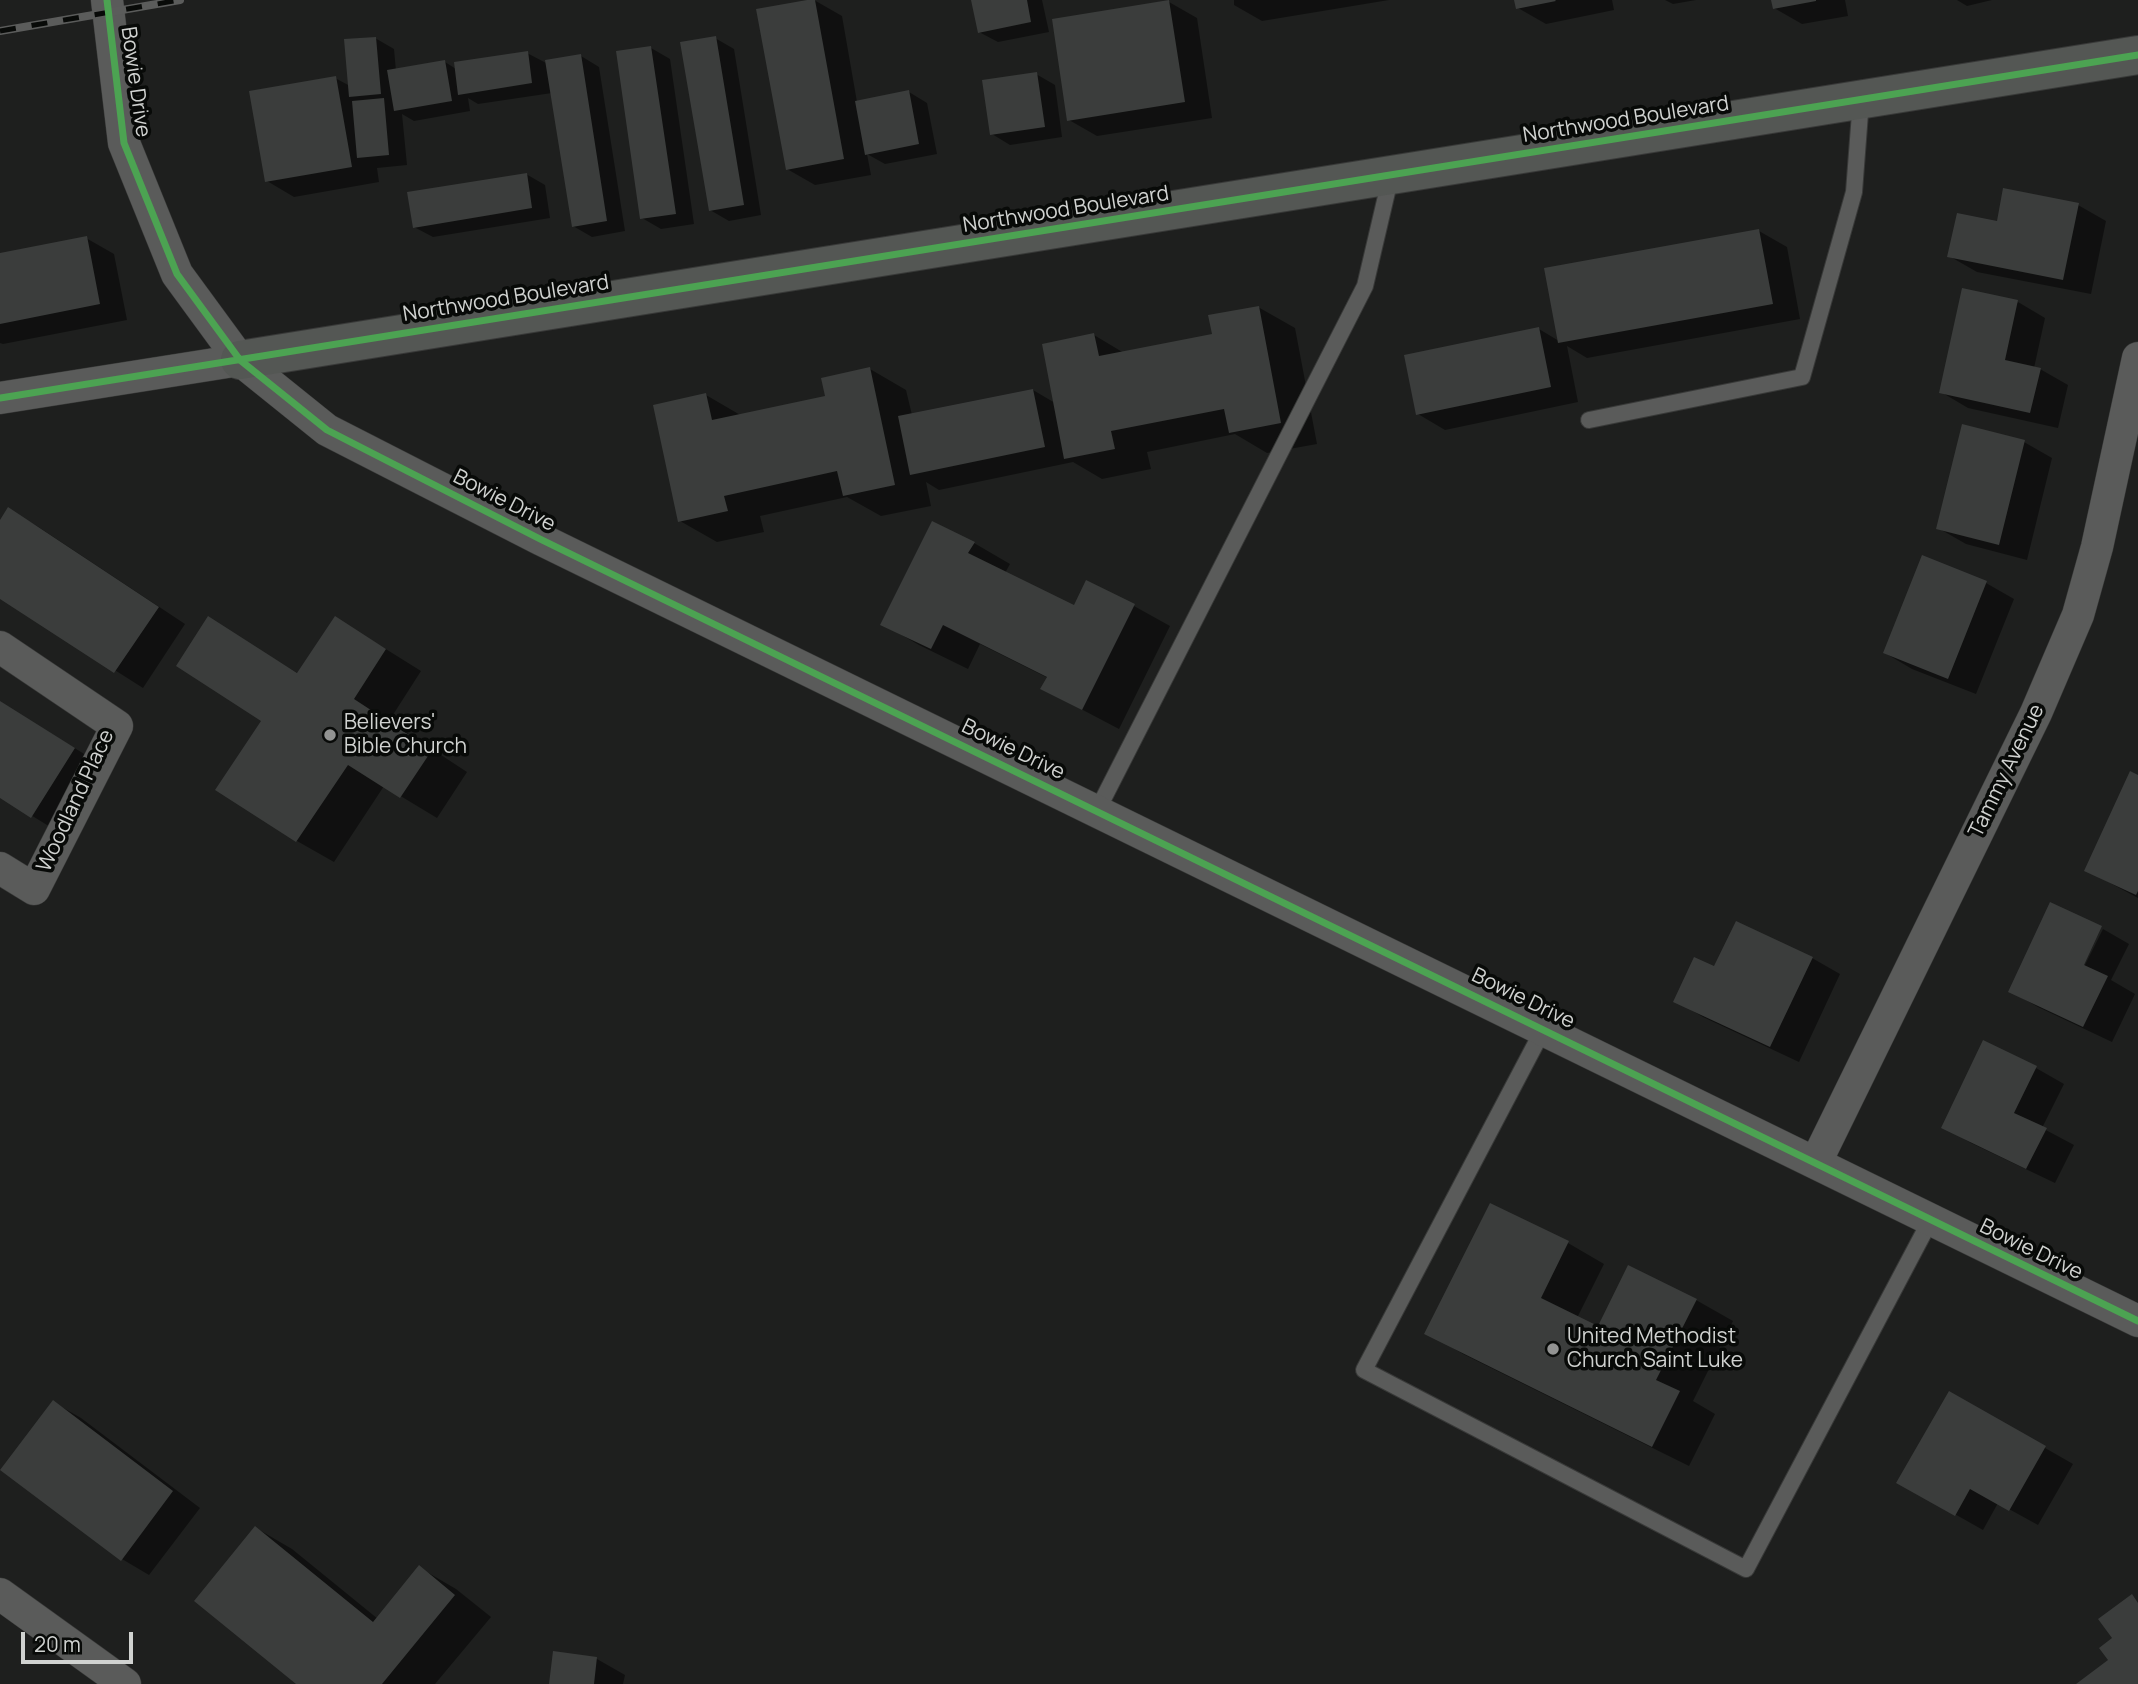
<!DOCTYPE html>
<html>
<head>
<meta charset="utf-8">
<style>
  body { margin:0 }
  #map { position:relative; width:2138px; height:1684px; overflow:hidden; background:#1e1f1e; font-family:Manrope,sans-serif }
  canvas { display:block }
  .scale { position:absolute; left:21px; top:1632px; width:112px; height:32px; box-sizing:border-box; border:4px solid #d0d2d0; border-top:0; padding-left:9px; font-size:21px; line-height:24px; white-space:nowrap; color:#d0d2d0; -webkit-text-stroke:5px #080a08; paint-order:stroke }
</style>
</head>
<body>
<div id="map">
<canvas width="2138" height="1684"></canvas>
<div class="scale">20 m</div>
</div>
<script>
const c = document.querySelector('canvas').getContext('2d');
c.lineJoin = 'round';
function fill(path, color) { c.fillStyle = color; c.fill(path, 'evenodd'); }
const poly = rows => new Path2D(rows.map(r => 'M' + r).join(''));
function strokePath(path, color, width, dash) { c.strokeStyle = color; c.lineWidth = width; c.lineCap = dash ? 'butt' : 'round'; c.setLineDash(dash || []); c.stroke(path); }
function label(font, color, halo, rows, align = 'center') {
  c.font = font + ' Manrope,sans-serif'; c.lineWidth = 7; c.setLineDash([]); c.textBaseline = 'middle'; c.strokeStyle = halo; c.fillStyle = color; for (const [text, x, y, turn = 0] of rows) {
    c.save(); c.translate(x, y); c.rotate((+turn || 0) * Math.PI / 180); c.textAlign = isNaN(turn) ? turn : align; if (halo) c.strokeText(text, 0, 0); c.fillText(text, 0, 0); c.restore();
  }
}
fill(poly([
  [814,0,842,16,857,102,909,92,927,103,937,154,885,164,867,154,871,175,815,185,787,169],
  [973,0,1042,0,1049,32,998,42,979,32],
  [1234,0,1389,0,1262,21,1234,5],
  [1516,0,1612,0,1614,10,1546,24,1518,8],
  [1665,0,1696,0,1673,4],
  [1773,0,1845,0,1848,16,1802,24,1774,8],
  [1957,0,1992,0,1967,6],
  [1169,2,1197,18,1212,118,1097,136,1069,120],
  [375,38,394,49,396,71,445,62,456,69,527,53,548,64,581,56,599,67,625,231,592,237,573,226,552,93,478,104,468,98,470,111,414,121,402,114,407,165,377,168,379,182,294,197,267,181,335,78,350,86],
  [715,38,734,49,761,215,729,221,710,210],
  [651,48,670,59,694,224,661,229,642,218],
  [1036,74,1055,85,1062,137,1010,145,992,134],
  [526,174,545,185,550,218,433,237,414,227],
  [2078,205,2106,221,2091,294,1977,272,1949,256],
  [1759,231,1787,247,1800,319,1587,358,1567,346,1578,402,1445,430,1418,414,1539,329,1559,341],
  [86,238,114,254,127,320,3,344,0,343,0,255],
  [2018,302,2045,318,2034,368,2040,369,2068,385,2058,428,1968,408,1941,392],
  [1258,307,1295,328,1317,444,1267,453,1235,434,1147,452,1151,469,1102,479,1073,462,939,490,926,482,931,506,881,516,847,497,760,516,764,532,717,542,680,521,706,395,742,416,827,397,870,369,906,390,912,415,1033,390,1055,403,1094,335,1124,353,1214,336],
  [2024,442,2052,458,2027,560,1966,544,1938,528],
  [9,510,37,526,185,624,143,688,0,597,0,523],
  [974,543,1010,564,1005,573,1075,608,1134,606,1170,626,1119,729,1043,689,1048,678,980,644,968,669,919,645,883,624],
  [1923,558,1986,583,2014,599,1976,694,1912,669,1885,653],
  [336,618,421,671,389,721,467,772,437,818,384,786,334,862,297,841,218,789,263,720,209,619,299,674],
  [0,702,102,765,60,833,0,796],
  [2138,777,2138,898,2086,870],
  [2103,929,2129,944,2111,980,2135,994,2112,1042,2038,1007,2010,991,2078,972,2081,973],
  [1812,958,1840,974,1799,1062,1703,1017,1676,1001,1715,969],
  [2036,1068,2064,1084,2042,1128,2074,1145,2055,1183,1971,1143,1943,1127],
  [1568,1243,1604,1264,1577,1318,1598,1328,1629,1267,1696,1300,1733,1321,1693,1401,1715,1414,1689,1466,1463,1354,1427,1333],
  [1949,1393,2073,1464,2038,1525,1998,1503,1983,1530,1898,1482],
  [53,1402,81,1418,200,1508,149,1575,122,1559],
  [256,1528,292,1549,378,1619,420,1568,456,1589,491,1617,435,1684,299,1684],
  [597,1659,625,1675,623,1684,551,1684]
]), '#0007');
fill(poly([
  [807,0,815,0,844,159,786,170,756,9],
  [971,0,1027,0,1031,22,978,33],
  [1169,0,1185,102,1067,121,1052,19],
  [1514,0,1555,0,1556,1,1516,9],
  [1771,0,1816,0,1816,1,1773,9],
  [716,36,744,205,709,211,680,42],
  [376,37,381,94,349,97,344,39],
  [651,46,676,214,640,219,616,51],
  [528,51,532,83,458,95,454,62],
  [581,54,607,221,572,227,545,60],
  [445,60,452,101,394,111,387,70],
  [1037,72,1045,127,990,135,982,80],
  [336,76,352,167,265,182,249,91],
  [909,90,919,144,865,155,855,101],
  [384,98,389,155,357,158,352,101],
  [527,173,532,208,413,228,407,192],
  [2003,188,2079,203,2063,280,1947,257,1957,213,1997,221],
  [1759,229,1773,304,1558,343,1544,268],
  [87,236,100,304,0,324,0,253],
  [1962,288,2018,300,2005,360,2041,368,2030,413,1939,393],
  [1259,306,1281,423,1229,433,1224,409,1111,431,1115,449,1064,459,1042,344,1094,333,1099,356,1212,334,1208,315],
  [1539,327,1551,387,1416,415,1404,355],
  [870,367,895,485,843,496,837,471,724,496,728,511,678,522,653,405,706,393,712,420,825,396,821,378],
  [1033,389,1045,447,910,475,898,416],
  [1962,424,2025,440,1999,545,1936,529],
  [8,507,159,607,114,673,0,599,0,520],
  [932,521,975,542,968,553,1074,605,1086,580,1135,604,1082,710,1040,689,1047,677,943,625,931,649,880,625],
  [1922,555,1987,581,1948,679,1883,653],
  [208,616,297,673,335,616,386,649,354,699,432,750,400,798,348,765,296,842,215,790,261,721,176,666],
  [0,701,75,748,31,818,0,798],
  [2130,771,2138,775,2138,891,2136,895,2084,871],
  [2050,902,2102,926,2084,965,2108,976,2083,1027,2008,992],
  [1736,921,1813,957,1770,1047,1673,1002,1694,957,1714,966],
  [1983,1040,2037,1066,2014,1113,2047,1128,2026,1169,1941,1128],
  [1490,1203,1569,1241,1541,1298,1598,1326,1628,1265,1697,1299,1656,1380,1680,1391,1652,1447,1424,1334],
  [1949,1391,2046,1446,2009,1511,1970,1489,1955,1516,1896,1483],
  [53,1400,173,1491,121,1561,0,1470],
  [255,1526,373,1622,419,1565,455,1595,382,1684,296,1684,194,1601],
  [2132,1594,2138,1603,2138,1684,2076,1684,2108,1660,2099,1648,2112,1638,2098,1619],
  [553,1651,597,1657,594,1684,549,1684]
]), '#3b3d3c');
const lane = poly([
  [1589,420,1802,377,1854,192,1861,100],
  [1097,811,1365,286,1391,175],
  [1544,1028,1364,1370,1746,1569,1930,1221]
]);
const street = poly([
  [107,0,124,143,177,274,240,360,327,430,540,539,2138,1321],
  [0,398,240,360],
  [0,647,117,726,34,889,0,868],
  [1816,1162,2036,713,2078,615,2097,547,2138,358],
  [0,1594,125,1684]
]);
const secondary = poly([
  [240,360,2138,55]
]);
strokePath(lane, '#383938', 18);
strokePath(street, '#383938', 33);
strokePath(secondary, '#383938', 40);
strokePath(lane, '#5a5b5a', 16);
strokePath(street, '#5a5b5a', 32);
strokePath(secondary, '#545754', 38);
const rail = poly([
  [0,31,180,0]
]);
strokePath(rail, '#5b5c5b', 8);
strokePath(rail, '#080a08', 5, [16]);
strokePath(poly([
  [107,0,124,143,177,274,240,360,327,430,540,539,2138,1321],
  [0,398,2138,55]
]), '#4ca352', 7);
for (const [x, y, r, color] of [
  [330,735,7,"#929392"],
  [1553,1349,7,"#929392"]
]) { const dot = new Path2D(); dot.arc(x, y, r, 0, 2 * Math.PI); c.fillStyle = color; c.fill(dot); strokePath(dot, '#080a08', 2.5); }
label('21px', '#d0d2d0', '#080a08', [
  ["Bowie Drive",135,82,82],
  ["Northwood Boulevard",1626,120,-9],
  ["Northwood Boulevard",1066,210,-9],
  ["Northwood Boulevard",506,299,-9],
  ["Bowie Drive",504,501,27],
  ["Bowie Drive",1013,750,26],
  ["Tammy Avenue",2007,771,-64],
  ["Woodland Place",76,801,-65],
  ["Bowie Drive",1523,999,26],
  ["Bowie Drive",2031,1250,26]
]);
label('21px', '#d0d2d0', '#080a08', [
  ["Believers'",344,723],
  ["Bible Church",344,747],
  ["United Methodist",1567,1337],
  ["Church Saint Luke",1567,1361]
], 'left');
</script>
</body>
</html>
